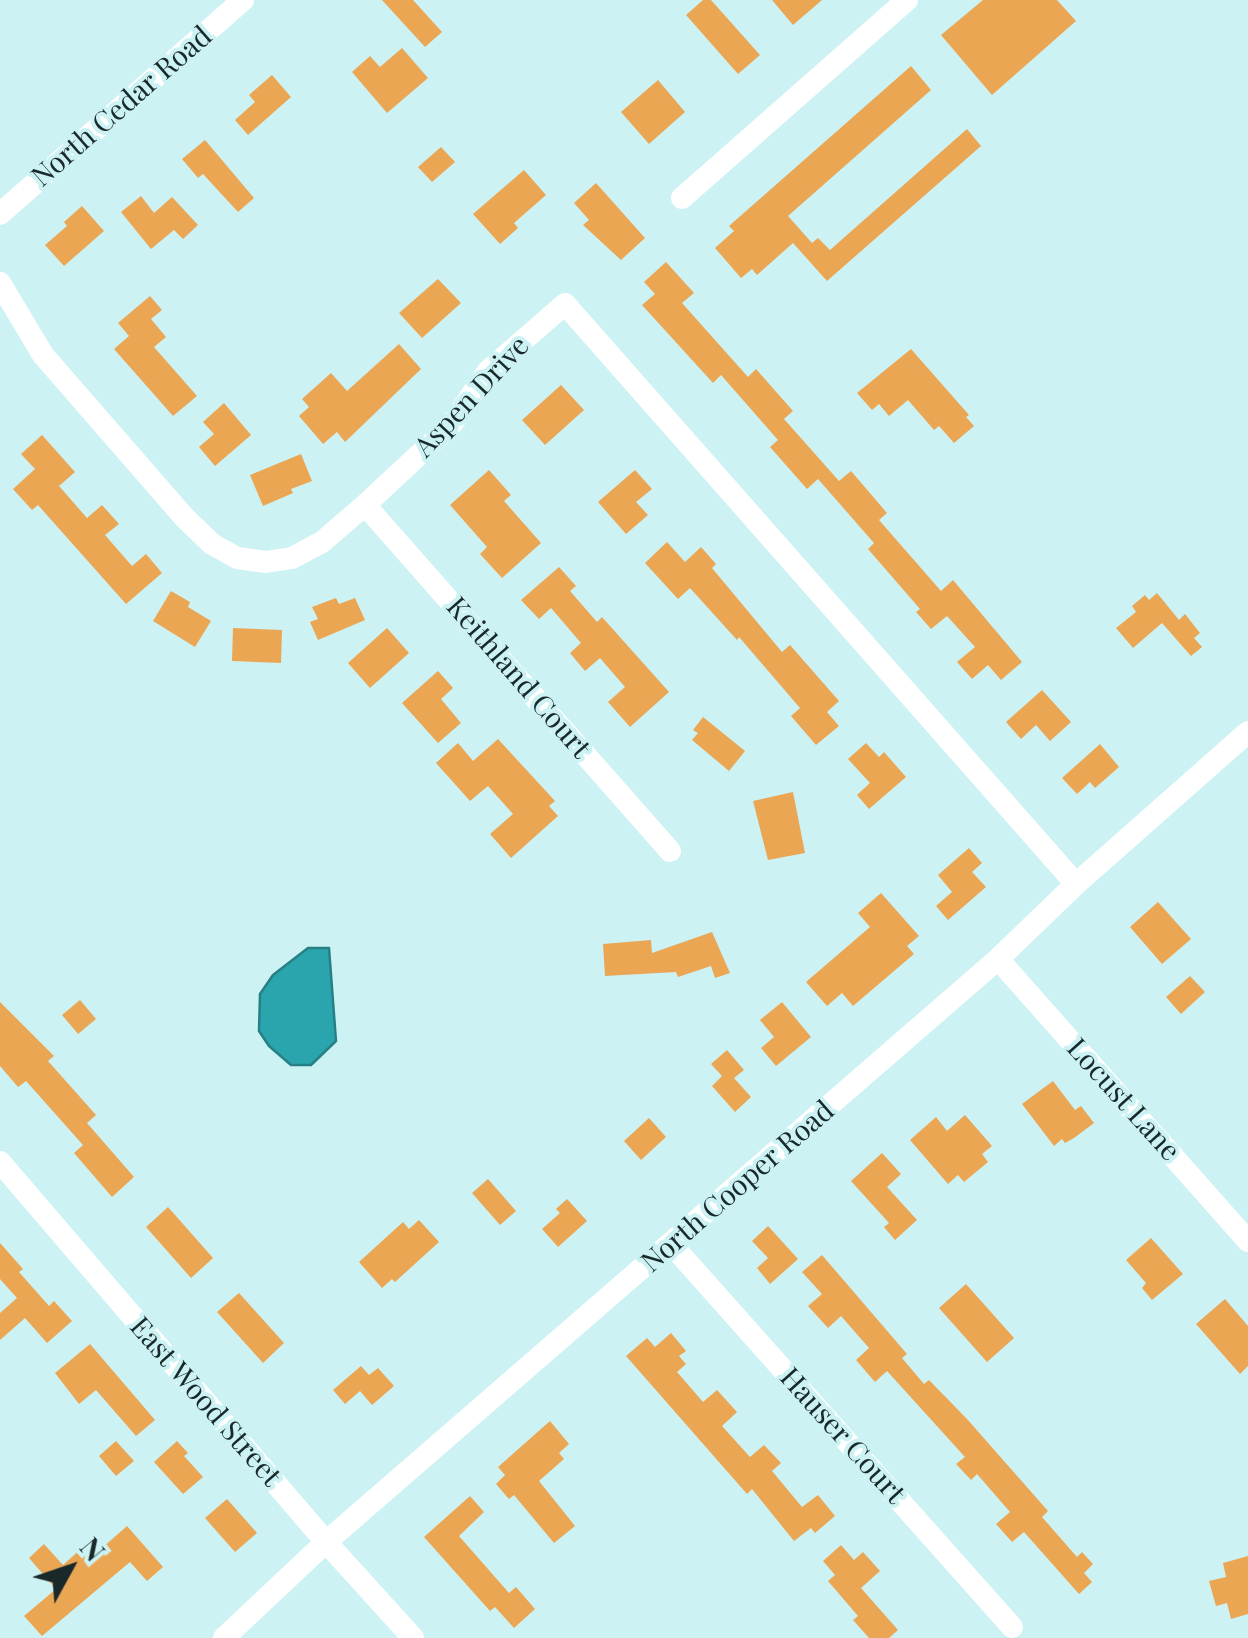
<!DOCTYPE html>
<html>
<head>
<meta charset="utf-8">
<style>
  body { margin:0 }
  #map { position:relative; width:1248px; height:1638px; overflow:hidden; background:#ccf2f4; font-family:"Playfair Display",serif }
  canvas { display:block }
  .north { position:absolute; left:20px; top:1518px; width:100px; height:100px; -webkit-text-stroke:8px #ccf2f4; paint-order:stroke; rotate:50deg; font-size:28px; font-weight:700; line-height:40px; text-align:center; color:#192829 }
  .north::after { content:''; display:block; margin:auto; width:35px; height:45px; background:#192829; clip-path:polygon(50% 0,100% 100%,50% 72%,0 100%) }
</style>
</head>
<body>
<div id="map">
<canvas width="1248" height="1638"></canvas>
<div class="north">N</div>
</div>
<script>
const c = document.querySelector('canvas').getContext('2d');
c.lineJoin = 'round';
function fill(path, color) { c.fillStyle = color; c.fill(path, 'evenodd'); }
const poly = rows => new Path2D(rows.map(r => 'M' + r).join(''));
function strokePath(path, color, width, dash) { c.strokeStyle = color; c.lineWidth = width; c.lineCap = dash ? 'butt' : 'round'; c.setLineDash(dash || []); c.stroke(path); }
function label(font, color, halo, rows, align = 'center') {
  c.font = font + ' "Playfair Display",serif'; c.lineWidth = 8; c.setLineDash([]); c.textBaseline = 'middle'; c.strokeStyle = halo; c.fillStyle = color; for (const [text, x, y, turn = 0] of rows) {
    c.save(); c.translate(x, y); c.rotate((+turn || 0) * Math.PI / 180); c.textAlign = isNaN(turn) ? turn : align; if (halo) c.strokeText(text, 0, 0); c.fillText(text, 0, 0); c.restore();
  }
}
const water = poly([
  [308,948,329,948,336,1041,311,1065,291,1065,269,1046,259,1031,260,994,273,975,308,948]
]);
fill(water, '#2ba5ad');
strokePath(water, '#268085', 2.5);
fill(poly([
  [382,0,413,0,442,32,425,47],
  [703,0,711,0,760,55,738,74,686,15],
  [772,0,822,0,793,25],
  [983,0,1057,0,1076,21,992,95,941,35],
  [402,48,428,78,387,113,352,72,370,56,380,67],
  [911,66,931,90,788,216,812,243,818,238,830,250,967,129,981,146,827,281,793,243,757,275,752,269,741,278,715,248,734,231,729,226],
  [272,75,291,97,248,135,235,120,255,102,249,95],
  [658,80,685,112,649,144,621,112],
  [205,140,254,198,238,212,203,174,198,178,182,159],
  [441,147,455,162,432,182,418,167],
  [524,170,546,195,514,223,518,228,500,244,473,214],
  [596,183,645,238,621,260,583,225,589,220,574,203],
  [141,196,154,213,172,197,198,225,183,239,174,230,151,249,121,212],
  [82,206,104,231,64,266,45,245,67,226,64,222],
  [666,262,694,293,682,303,748,377,756,369,793,411,784,419,839,481,851,471,887,513,879,520,941,591,953,580,1022,662,1001,680,988,665,972,679,957,662,975,647,947,616,931,629,916,612,920,609,868,549,874,543,818,479,807,489,770,447,778,440,721,375,713,383,642,305,655,294,644,282],
  [438,279,461,303,422,338,399,313],
  [150,296,162,310,151,319,166,337,154,347,197,396,173,416,114,349,129,336,118,323],
  [399,344,421,369,345,442,337,432,323,444,299,416,309,407,302,399,331,373,347,391],
  [911,349,969,415,966,417,974,426,954,443,939,426,934,430,908,400,889,416,879,404,872,410,857,393],
  [561,385,584,410,545,445,522,420],
  [224,403,251,435,215,466,199,447,214,434,203,422],
  [42,435,75,472,59,486,87,518,102,505,119,524,105,535,132,566,146,554,162,573,126,604,38,505,32,510,13,489,35,469,21,454],
  [301,454,312,481,291,489,293,493,263,506,250,475],
  [489,470,511,495,504,501,541,543,502,578,480,554,487,547,450,505],
  [635,470,652,489,636,502,648,515,626,534,598,502],
  [667,542,685,562,701,547,716,564,712,568,782,652,790,645,839,701,827,712,839,726,816,745,791,716,800,708,739,637,737,640,690,588,678,599,645,563],
  [559,567,576,586,570,591,597,622,602,617,669,692,630,727,608,702,625,687,600,658,585,671,570,653,581,643,551,608,539,619,521,600],
  [171,591,190,602,188,607,211,621,195,647,153,621],
  [1157,593,1179,620,1185,614,1200,633,1194,638,1202,647,1191,656,1162,623,1133,648,1116,628,1136,612,1132,606,1145,595,1149,600],
  [336,598,339,604,355,598,365,620,318,640,310,622,318,619,312,607],
  [233,628,282,630,281,663,232,661],
  [387,628,409,653,370,688,348,663],
  [438,671,453,688,441,699,461,723,438,743,402,703],
  [1042,690,1071,722,1050,741,1036,725,1021,739,1006,722],
  [703,717,745,751,729,771,692,740,698,733,693,730],
  [498,739,555,801,549,806,558,816,511,858,490,834,513,814,488,786,470,801,436,763,458,743,473,761],
  [866,743,879,757,884,752,906,777,869,809,857,795,870,783,848,759],
  [1100,744,1119,767,1095,788,1090,782,1077,794,1062,778],
  [793,792,805,853,768,860,753,801],
  [969,848,982,863,972,872,986,887,948,920,936,906,952,892,938,875],
  [881,893,919,936,907,946,914,954,853,1006,842,993,827,1006,806,982,870,927,858,913],
  [1158,902,1191,939,1162,964,1130,927],
  [712,932,730,973,715,978,711,966,678,977,676,972,605,976,603,944,651,940,652,953],
  [1190,976,1205,992,1181,1014,1166,997],
  [80,1000,96,1019,78,1034,62,1015],
  [0,1002,54,1056,48,1061,96,1115,87,1123,134,1177,112,1197,74,1153,83,1145,26,1081,18,1087,0,1066],
  [782,1002,811,1037,776,1066,761,1048,774,1037,760,1020],
  [727,1050,744,1070,734,1078,751,1097,735,1112,712,1086,722,1076,711,1064],
  [1053,1081,1075,1110,1081,1106,1094,1123,1074,1138,1065,1143,1062,1139,1054,1146,1022,1104],
  [965,1115,992,1146,982,1154,988,1162,964,1182,958,1175,948,1184,910,1140,936,1117,947,1131],
  [649,1118,666,1137,641,1160,624,1141],
  [882,1153,901,1174,887,1187,917,1220,895,1240,884,1227,889,1223,851,1181],
  [488,1179,516,1211,500,1225,472,1193],
  [567,1199,587,1221,558,1247,542,1229,560,1213,556,1209],
  [168,1207,213,1258,191,1278,146,1227],
  [419,1220,439,1242,395,1282,392,1279,382,1288,359,1262,403,1222,409,1229],
  [768,1226,798,1259,770,1284,757,1268,768,1258,752,1241],
  [1151,1238,1183,1274,1152,1300,1142,1288,1146,1283,1126,1260],
  [0,1243,23,1269,19,1272,49,1306,54,1301,72,1321,47,1343,25,1318,0,1340,0,1313,17,1298,0,1279],
  [822,1255,907,1354,902,1358,924,1384,929,1380,967,1419,1048,1511,1042,1517,1077,1557,1082,1552,1093,1564,1084,1573,1092,1582,1079,1594,1024,1532,1012,1542,996,1524,1010,1512,977,1474,971,1480,956,1464,965,1457,887,1371,875,1382,856,1360,869,1348,841,1316,828,1328,808,1306,822,1294,802,1272],
  [966,1284,1014,1338,987,1362,939,1308],
  [239,1293,284,1343,263,1363,217,1312],
  [1225,1299,1248,1326,1248,1366,1240,1374,1196,1324],
  [671,1333,686,1351,679,1356,686,1364,677,1372,703,1402,717,1390,737,1412,722,1426,750,1457,764,1445,781,1463,772,1471,802,1507,818,1495,835,1516,815,1533,811,1528,794,1541,752,1489,747,1494,626,1356,647,1338,655,1347],
  [90,1344,155,1420,136,1436,96,1390,79,1404,55,1373],
  [361,1366,369,1375,378,1368,394,1386,372,1405,360,1391,345,1404,333,1390],
  [550,1421,569,1444,559,1453,564,1459,539,1481,575,1526,554,1543,514,1495,509,1499,496,1484,505,1475,498,1467],
  [116,1441,134,1461,116,1476,99,1456],
  [177,1441,188,1453,184,1456,203,1477,183,1494,154,1462],
  [470,1496,484,1512,459,1536,509,1593,516,1587,535,1609,514,1628,495,1607,490,1611,424,1537],
  [227,1499,257,1533,235,1552,205,1518],
  [127,1526,163,1567,147,1581,130,1562,42,1636,24,1616,56,1589,29,1558,44,1544,63,1565,93,1538,102,1548],
  [841,1545,854,1560,863,1552,880,1571,861,1588,898,1630,889,1638,869,1638,853,1620,858,1616,828,1581,835,1575,823,1561],
  [1248,1556,1248,1614,1231,1619,1227,1603,1216,1606,1209,1581,1226,1577,1223,1563]
]), '#eba654');
strokePath(poly([
  [682,198,907,0],
  [0,214,243,0],
  [0,283,43,355,184,517,212,544,237,558,266,562,292,558,322,542,365,505,451,425,488,371,565,304,1076,884],
  [365,505,670,851],
  [998,959,1248,1241],
  [0,1162,326,1542,413,1638],
  [672,1245,1012,1627],
  [224,1638,326,1542,998,959,1076,884,1248,732]
]), '#fff', 22);
label('28px', '#192829', '#ccf2f4', [
  ["North Cedar Road",122,107,-41],
  ["Aspen Drive",472,397,-47],
  ["Keithland Court",518,678,49],
  ["Locust Lane",1123,1100,48],
  ["North Cooper Road",738,1187,-41],
  ["East Wood Street",205,1402,49],
  ["Hauser Court",842,1436,48]
]);
</script>
</body>
</html>
